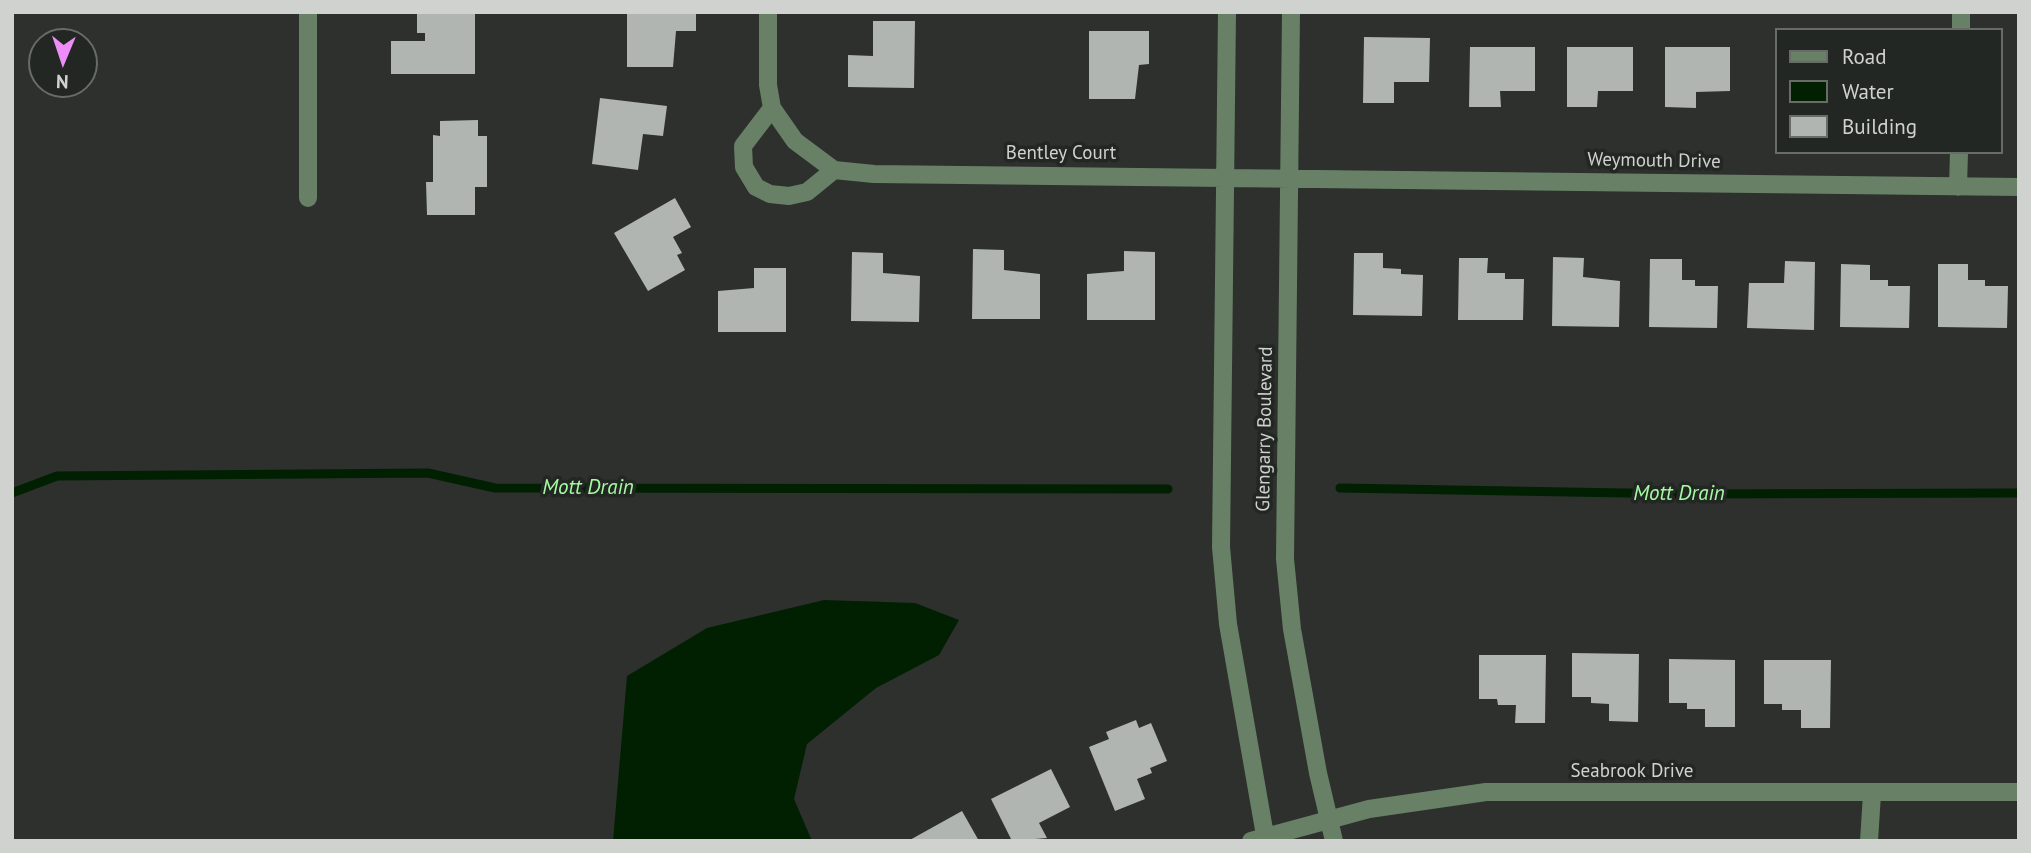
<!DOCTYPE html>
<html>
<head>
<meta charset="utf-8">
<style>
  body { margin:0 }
  #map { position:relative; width:2031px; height:853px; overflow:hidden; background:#2d302d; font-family:"PT Sans",sans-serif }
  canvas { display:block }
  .frame { position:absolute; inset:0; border:14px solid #d0d2d0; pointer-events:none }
  .legend { position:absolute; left:1775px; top:28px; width:228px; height:126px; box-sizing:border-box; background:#232723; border:2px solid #686b68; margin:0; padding:9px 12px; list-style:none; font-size:21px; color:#d0d2d0 }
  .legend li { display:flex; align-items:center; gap:14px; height:35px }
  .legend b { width:35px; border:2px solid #686b68 }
  .north { position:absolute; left:28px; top:28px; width:70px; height:70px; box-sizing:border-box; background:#232723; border:2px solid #686b68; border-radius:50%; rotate:182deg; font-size:19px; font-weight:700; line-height:28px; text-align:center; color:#d0d2d0 }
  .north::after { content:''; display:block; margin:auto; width:24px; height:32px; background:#ee8cf8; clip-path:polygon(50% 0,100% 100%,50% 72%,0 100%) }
</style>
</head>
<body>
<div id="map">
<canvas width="2031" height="853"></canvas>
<div class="frame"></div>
<ul class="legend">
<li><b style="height:9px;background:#688166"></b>Road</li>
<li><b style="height:19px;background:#012002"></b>Water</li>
<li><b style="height:19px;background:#b1b5b1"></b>Building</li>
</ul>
<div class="north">N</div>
</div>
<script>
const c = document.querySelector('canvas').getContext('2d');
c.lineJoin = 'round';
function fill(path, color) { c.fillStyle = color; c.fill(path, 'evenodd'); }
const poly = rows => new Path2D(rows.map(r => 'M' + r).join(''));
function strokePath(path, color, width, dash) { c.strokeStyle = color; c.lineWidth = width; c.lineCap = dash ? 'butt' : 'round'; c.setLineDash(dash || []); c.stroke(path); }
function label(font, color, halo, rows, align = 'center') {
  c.font = font + ' "PT Sans",sans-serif'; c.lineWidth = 7; c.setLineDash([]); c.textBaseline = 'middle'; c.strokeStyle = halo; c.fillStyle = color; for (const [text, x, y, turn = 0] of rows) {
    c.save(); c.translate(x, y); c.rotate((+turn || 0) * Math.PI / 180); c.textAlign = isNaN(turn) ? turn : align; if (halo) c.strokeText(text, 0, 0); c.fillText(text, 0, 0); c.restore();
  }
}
fill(poly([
  [824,600,915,603,959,620,939,655,876,688,807,744,794,799,812,841,613,841,627,676,707,628]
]), '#012002');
strokePath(poly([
  [1340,488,1682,494,2019,493],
  [12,493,57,476,428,473,495,488,1168,489]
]), '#012002', 9);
fill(poly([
  [417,12,475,12,475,74,391,74,391,41,425,41,425,33,417,33],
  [627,12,696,12,696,31,676,31,673,67,627,67],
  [873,21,915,21,914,88,848,87,848,55,873,56],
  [1089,31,1149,31,1149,64,1139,65,1135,99,1089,99],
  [1364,37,1430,38,1429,82,1394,82,1394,103,1363,103],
  [1470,47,1535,47,1535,91,1500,91,1501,107,1469,107],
  [1567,47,1633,47,1633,91,1598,91,1597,107,1567,107],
  [1665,47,1730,47,1730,91,1696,92,1696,108,1665,107],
  [600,98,667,106,663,136,643,134,638,170,592,164],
  [478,120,478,136,487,136,487,187,475,187,475,215,427,215,426,182,433,182,433,135,440,136,440,121],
  [675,198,691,227,673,237,682,253,677,255,685,270,648,291,614,233],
  [973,249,1004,250,1004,270,1040,274,1040,319,972,319],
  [1124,251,1155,252,1155,320,1087,320,1087,274,1124,271],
  [852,252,883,253,883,273,920,276,919,322,851,321],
  [1354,253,1383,253,1383,268,1401,269,1401,274,1423,275,1422,316,1353,315],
  [1553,257,1584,258,1583,277,1620,281,1619,327,1552,326],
  [1459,258,1488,258,1487,273,1505,273,1505,279,1524,279,1523,320,1458,320],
  [1650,259,1682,259,1682,280,1695,280,1695,286,1718,286,1717,328,1649,327],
  [1785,261,1815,262,1814,330,1747,328,1749,283,1784,283],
  [1841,264,1870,265,1870,280,1888,280,1888,286,1910,286,1909,328,1840,327],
  [1938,264,1968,264,1968,280,1985,280,1985,286,2008,286,2007,328,1938,327],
  [754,268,786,268,786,332,718,332,718,291,754,288],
  [1572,653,1639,654,1638,722,1609,721,1609,704,1591,703,1591,697,1572,697],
  [1479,655,1546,655,1545,723,1515,723,1516,705,1498,705,1497,699,1479,699],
  [1669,659,1735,660,1735,727,1705,727,1705,709,1687,709,1687,703,1669,703],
  [1764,660,1831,660,1830,728,1801,728,1801,710,1782,710,1782,704,1764,704],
  [1136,720,1139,728,1151,723,1167,761,1150,768,1152,773,1137,779,1145,799,1115,811,1089,747,1109,739,1106,732],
  [1051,769,1070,807,1039,823,1047,838,1012,841,991,799],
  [962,811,979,841,908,841]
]), '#b1b5b1');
strokePath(poly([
  [768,12,768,85,772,108,795,141,834,170,874,174,2019,187],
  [1227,12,1221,547,1228,624,1266,841],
  [1291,12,1285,559,1292,629,1318,773,1334,841],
  [1961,30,1961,12],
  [772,108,743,146,744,167,756,187,770,194,789,196,807,192,834,170],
  [1958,187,1959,152],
  [308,198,308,12],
  [1251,841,1369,809,1486,792,2019,792],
  [1869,841,1872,794]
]), '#688166', 18);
label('19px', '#d0d2d0', '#232723', [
  ["Bentley Court",1061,154],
  ["Weymouth Drive",1654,161,1],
  ["Glengarry Boulevard",1265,429,-89],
  ["Seabrook Drive",1632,772]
]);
label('italic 21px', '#a6fba3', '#232723', [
  ["Mott Drain",588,488],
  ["Mott Drain",1679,494]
]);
</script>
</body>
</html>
